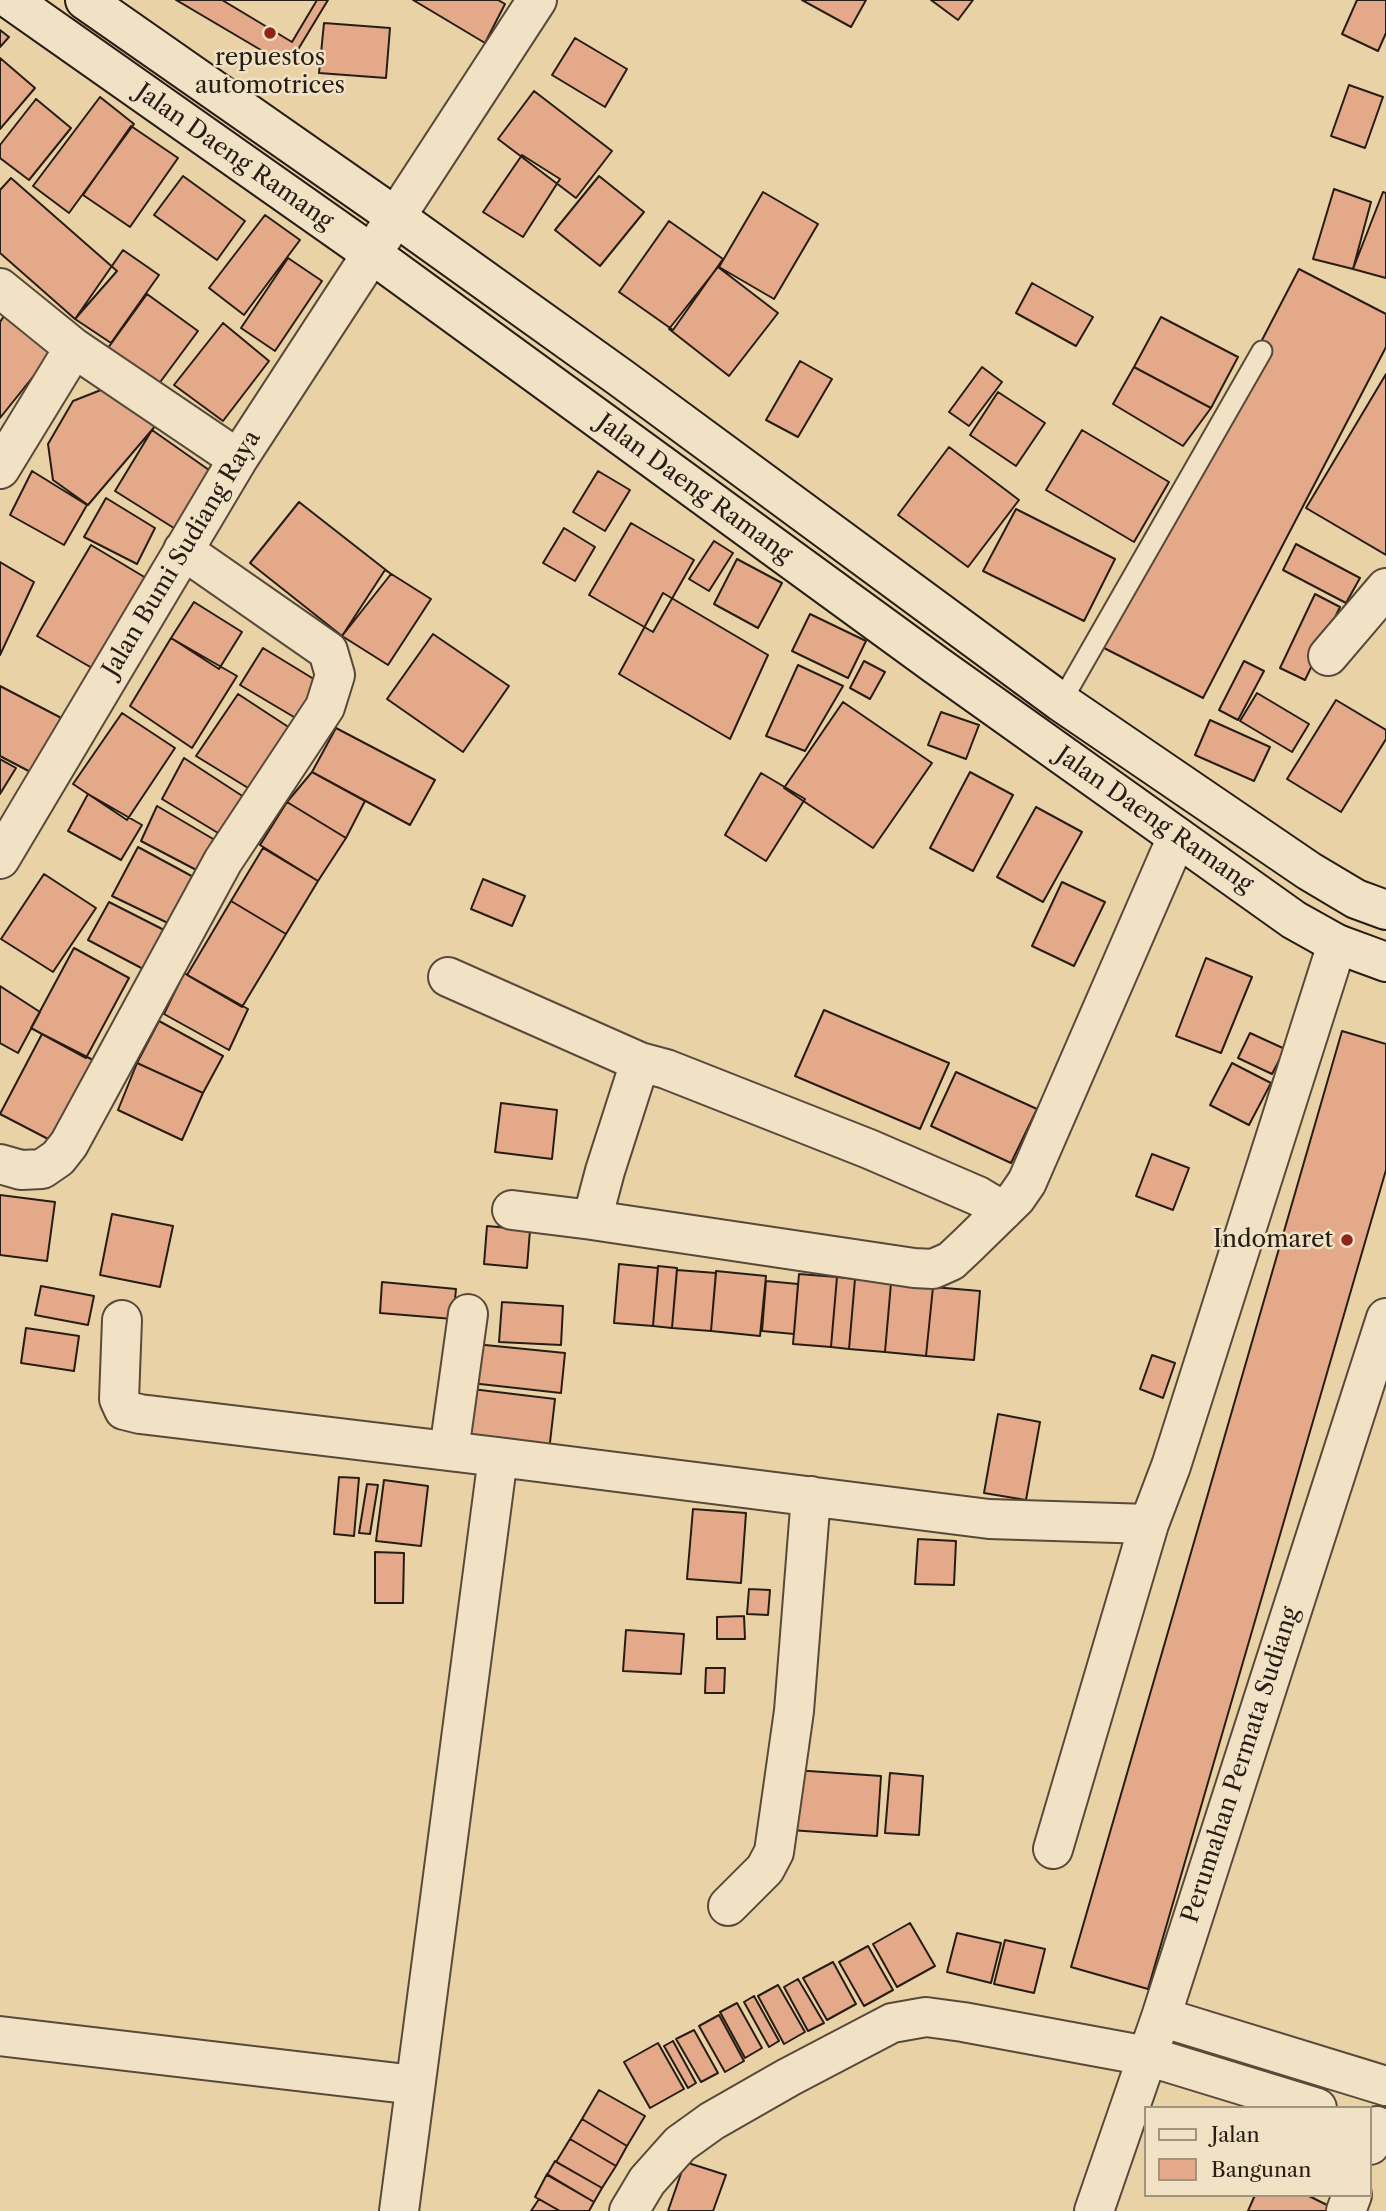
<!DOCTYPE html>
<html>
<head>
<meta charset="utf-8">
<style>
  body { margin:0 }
  #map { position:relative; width:1386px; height:2211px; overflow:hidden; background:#ead2a7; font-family:"Libre Caslon Text",serif }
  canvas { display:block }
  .legend { position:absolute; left:1144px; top:2106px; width:228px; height:91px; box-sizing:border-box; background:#f1e2c6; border:2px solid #a0937f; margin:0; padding:9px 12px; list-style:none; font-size:21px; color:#271d15 }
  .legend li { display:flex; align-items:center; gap:14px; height:35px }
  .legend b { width:35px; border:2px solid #a0937f }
</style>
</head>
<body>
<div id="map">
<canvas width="1386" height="2211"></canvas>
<ul class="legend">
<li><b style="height:9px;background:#f1e2c6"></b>Jalan</li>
<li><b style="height:19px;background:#e4a988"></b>Bangunan</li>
</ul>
</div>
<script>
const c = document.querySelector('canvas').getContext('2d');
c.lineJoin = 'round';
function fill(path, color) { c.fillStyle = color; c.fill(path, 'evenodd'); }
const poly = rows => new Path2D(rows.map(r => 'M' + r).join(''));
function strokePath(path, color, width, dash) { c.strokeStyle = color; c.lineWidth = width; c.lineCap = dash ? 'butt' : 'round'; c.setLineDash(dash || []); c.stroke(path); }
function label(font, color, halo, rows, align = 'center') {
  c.font = font + ' "Libre Caslon Text",serif'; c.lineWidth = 5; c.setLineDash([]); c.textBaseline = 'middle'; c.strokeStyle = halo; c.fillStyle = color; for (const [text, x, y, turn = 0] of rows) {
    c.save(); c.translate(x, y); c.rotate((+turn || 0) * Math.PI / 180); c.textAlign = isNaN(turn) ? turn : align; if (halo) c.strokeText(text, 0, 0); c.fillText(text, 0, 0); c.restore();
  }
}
const building = poly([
  [176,0,328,0,288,66,176,0],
  [222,0,317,0,292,42,222,0],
  [413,0,498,0,505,4,485,43,413,0],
  [802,0,866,0,851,27,802,0],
  [931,0,973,0,958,20,931,0],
  [1357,0,1386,0,1386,33,1378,51,1342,34,1357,0],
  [324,23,390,28,386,78,319,73,324,23],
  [0,30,9,37,0,47,0,30],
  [575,38,627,69,605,107,552,75,575,38],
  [0,58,35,88,0,129,0,58],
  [1349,85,1383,97,1365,148,1331,136,1349,85],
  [534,91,612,151,576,198,498,139,534,91],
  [100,97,134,124,69,213,33,186,100,97],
  [36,99,71,128,29,180,0,158,0,145,36,99],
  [131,126,178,158,130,227,83,195,131,126],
  [522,155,560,179,523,237,483,212,522,155],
  [183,176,245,221,217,260,154,215,183,176],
  [599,176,644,212,600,266,555,230,599,176],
  [11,178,117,271,75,319,0,253,0,190,11,178],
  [1334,189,1371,202,1353,269,1313,259,1334,189],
  [763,192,818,224,774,299,719,267,763,192],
  [1383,192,1386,193,1386,278,1353,269,1383,192],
  [265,215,300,240,244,315,209,288,265,215],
  [669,221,723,259,673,330,619,292,669,221],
  [123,250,159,275,111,343,75,319,123,250],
  [288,258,322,281,275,351,241,328,288,258],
  [718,267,778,313,729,376,669,329,718,267],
  [1299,269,1386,314,1386,347,1203,698,1102,647,1299,269],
  [1032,283,1093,317,1076,346,1016,313,1032,283],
  [147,294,198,331,158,385,108,348,147,294],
  [6,313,52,353,0,418,0,322,6,313],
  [1161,317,1238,357,1211,408,1134,367,1161,317],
  [223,323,269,361,223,421,174,385,223,323],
  [800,361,832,379,798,437,766,420,800,361],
  [982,367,1002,382,969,426,949,412,982,367],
  [1134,367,1211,408,1183,446,1113,404,1134,367],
  [1386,374,1386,555,1306,508,1386,374],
  [111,386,157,424,88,505,53,480,48,444,73,401,111,386],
  [998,392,1045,423,1016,466,970,435,998,392],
  [152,430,209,470,177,530,115,491,152,430],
  [1082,430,1169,482,1134,542,1046,490,1082,430],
  [949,447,1019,500,968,567,898,515,949,447],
  [32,471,87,505,64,545,10,515,32,471],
  [598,471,630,490,605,531,573,512,598,471],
  [106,498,155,528,137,564,84,537,106,498],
  [299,502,391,574,342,636,250,563,299,502],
  [1016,509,1115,559,1084,621,983,571,1016,509],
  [631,523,694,560,653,632,589,595,631,523],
  [564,528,595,547,575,581,543,563,564,528],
  [714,541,733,553,709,591,689,579,714,541],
  [1296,544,1360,578,1346,603,1283,570,1296,544],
  [91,545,146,578,92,668,37,636,91,545],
  [737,559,782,583,758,628,714,604,737,559],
  [0,562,34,582,0,655,0,562],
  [385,570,431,599,388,665,342,636,385,570],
  [663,593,768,655,730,739,619,674,663,593],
  [1315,594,1340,607,1305,680,1280,668,1315,594],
  [194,602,242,632,219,669,171,638,194,602],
  [810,614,866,641,848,678,792,651,810,614],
  [433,634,509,686,463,752,387,699,433,634],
  [171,638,237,676,192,748,130,706,171,638],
  [263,648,322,684,299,720,240,685,263,648],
  [864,661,885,672,870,699,850,688,864,661],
  [1244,661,1264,671,1238,720,1219,710,1244,661],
  [798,665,843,686,805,751,766,736,798,665],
  [0,686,71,723,42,778,0,756,0,686],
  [1257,693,1309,724,1292,752,1240,721,1257,693],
  [238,694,293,730,253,791,196,756,238,694],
  [1336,700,1386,730,1386,739,1341,812,1287,779,1336,700],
  [843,702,932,763,873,848,784,788,843,702],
  [941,712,979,725,966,759,928,745,941,712],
  [122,713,175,748,127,820,73,784,122,713],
  [1210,720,1270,747,1254,781,1195,755,1210,720],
  [336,728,435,780,410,825,312,772,336,728],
  [184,758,247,799,223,836,162,799,184,758],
  [0,759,16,768,0,794,0,759],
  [312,772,365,801,346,838,287,802,312,772],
  [970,772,1013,795,973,871,930,848,970,772],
  [761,773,805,799,766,861,725,835,761,773],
  [88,794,142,825,121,860,68,831,88,794],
  [287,802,346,838,318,881,260,845,287,802],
  [157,806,220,843,204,874,141,841,157,806],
  [1036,807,1082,832,1043,902,997,877,1036,807],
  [138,847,199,880,172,925,112,896,138,847],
  [263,848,318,881,286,934,231,901,263,848],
  [44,874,96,908,53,972,1,939,44,874],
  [483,879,525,896,512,926,471,909,483,879],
  [1062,882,1105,902,1074,966,1032,946,1062,882],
  [231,901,286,934,242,1007,187,975,231,901],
  [109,902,172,934,149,972,88,940,109,902],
  [74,948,129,978,86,1058,31,1028,74,948],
  [1206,958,1252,977,1221,1053,1176,1036,1206,958],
  [184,973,248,1009,229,1050,164,1014,184,973],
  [0,986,40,1012,18,1053,0,1043,0,986],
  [824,1010,949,1063,920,1129,795,1076,824,1010],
  [159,1021,223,1056,203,1093,137,1063,159,1021],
  [1342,1031,1386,1044,1386,1170,1148,1989,1071,1967,1342,1031],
  [1250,1033,1285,1049,1272,1074,1238,1058,1250,1033],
  [42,1034,93,1060,52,1141,0,1114,42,1034],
  [137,1063,203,1093,182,1140,118,1110,137,1063],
  [1232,1063,1271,1083,1249,1125,1210,1105,1232,1063],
  [956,1072,1037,1109,1011,1163,931,1126,956,1072],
  [501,1103,557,1110,552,1159,495,1152,501,1103],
  [1152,1154,1189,1168,1173,1210,1136,1196,1152,1154],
  [0,1195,55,1202,47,1261,0,1255,0,1195],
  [112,1214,173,1226,160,1287,100,1275,112,1214],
  [487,1226,530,1230,527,1268,484,1264,487,1226],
  [619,1264,658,1268,653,1326,614,1323,619,1264],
  [658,1266,677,1268,672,1328,653,1326,658,1266],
  [677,1270,716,1273,711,1331,672,1328,677,1270],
  [716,1271,766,1276,760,1336,711,1331,716,1271],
  [799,1274,837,1277,831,1347,793,1344,799,1274],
  [837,1277,855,1279,849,1349,831,1347,837,1277],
  [855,1279,891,1283,885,1352,849,1349,855,1279],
  [766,1281,798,1284,794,1334,762,1331,766,1281],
  [382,1282,456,1289,453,1319,380,1313,382,1282],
  [891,1283,933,1287,926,1356,885,1352,891,1283],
  [41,1286,94,1296,88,1325,35,1315,41,1286],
  [933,1287,980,1291,974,1360,926,1356,933,1287],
  [502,1302,563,1306,561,1345,499,1342,502,1302],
  [26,1328,79,1336,74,1371,21,1363,26,1328],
  [475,1344,565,1353,561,1393,471,1383,475,1344],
  [1152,1355,1175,1363,1163,1398,1140,1389,1152,1355],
  [472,1389,555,1399,549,1451,466,1441,472,1389],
  [998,1414,1040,1422,1026,1500,984,1493,998,1414],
  [339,1477,359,1478,354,1536,334,1534,339,1477],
  [384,1480,428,1486,421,1546,376,1541,384,1480],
  [367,1484,378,1485,370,1534,359,1533,367,1484],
  [693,1509,746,1513,741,1583,687,1579,693,1509],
  [918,1539,956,1541,954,1585,915,1584,918,1539],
  [375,1552,404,1553,403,1603,375,1603,375,1552],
  [749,1589,770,1590,768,1615,747,1614,749,1589],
  [744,1616,745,1639,717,1639,717,1617,744,1616],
  [626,1630,684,1634,681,1674,623,1671,626,1630],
  [706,1668,725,1668,724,1693,705,1693,706,1668],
  [794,1770,881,1776,877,1836,790,1830,794,1770],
  [890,1773,923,1776,919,1835,885,1833,890,1773],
  [910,1923,935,1966,897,1987,873,1944,910,1923],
  [957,1933,1001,1943,991,1983,947,1972,957,1933],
  [1005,1940,1045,1949,1034,1993,994,1984,1005,1940],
  [868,1946,893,1990,864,2006,839,1962,868,1946],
  [833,1962,856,2004,827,2020,803,1978,833,1962],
  [798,1979,824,2023,808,2031,784,1987,798,1979],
  [778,1985,805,2032,784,2044,758,1996,778,1985],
  [754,1996,779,2041,769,2047,744,2002,754,1996],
  [737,2003,762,2048,745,2058,720,2012,737,2003],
  [719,2015,744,2061,725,2072,699,2026,719,2015],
  [694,2030,718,2073,701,2082,676,2039,694,2030],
  [673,2041,696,2083,688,2088,664,2046,673,2041],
  [658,2043,684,2089,650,2108,624,2062,658,2043],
  [599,2090,645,2116,627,2146,582,2119,599,2090],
  [582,2119,627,2146,616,2166,570,2139,582,2119],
  [570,2139,616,2166,602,2188,556,2162,570,2139],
  [555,2161,602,2188,594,2202,547,2175,555,2161],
  [685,2162,726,2175,713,2211,668,2211,685,2162],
  [547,2174,594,2202,589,2211,560,2211,535,2197,547,2174],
  [1255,2195,1307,2195,1329,2206,1327,2211,1248,2211,1255,2195],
  [539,2199,560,2211,531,2211,539,2199]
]);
fill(building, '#e4a988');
strokePath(building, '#271d15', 2);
const service = poly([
  [1061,702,1262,351]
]);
const minor = poly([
  [0,288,74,348,238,459],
  [0,469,74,348],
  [1328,656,1386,588],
  [0,859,238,459,537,0],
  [448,977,640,1062,666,1069,869,1149,978,1196,1003,1211],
  [640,1062,605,1171,592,1220,914,1268,933,1269,951,1261,968,1245,1016,1198,1027,1182,1177,837],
  [0,1164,21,1170,42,1169,58,1158,69,1144,223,861,325,707,335,675,328,651,183,550],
  [512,1210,592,1220],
  [122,1320,119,1399,124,1410,140,1414,498,1457,989,1519,1149,1524],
  [449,1451,468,1314],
  [1053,1849,1149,1524,1171,1466,1337,944],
  [728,1906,765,1869,774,1852,794,1711,811,1496],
  [1161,2017,1386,2086],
  [0,2036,415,2085],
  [1370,2145,1377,2126],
  [399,2211,498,1457],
  [629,2211,647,2181,680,2144,712,2121,789,2077,892,2023,926,2017,963,2022,1147,2056,1317,2108],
  [1094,2211,1161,2017,1386,1318],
  [1346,2211,1352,2195]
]);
const secondary = poly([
  [11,0,372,254,936,665,1294,920,1337,944,1386,962],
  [85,0,396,217,621,378,1061,702,1309,871,1356,899,1386,910]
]);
strokePath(service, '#584a3a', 23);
strokePath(minor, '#584a3a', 42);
strokePath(secondary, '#271d15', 42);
strokePath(service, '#f1e2c6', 19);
strokePath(minor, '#f1e2c6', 38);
strokePath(secondary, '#f1e2c6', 38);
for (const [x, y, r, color] of [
  [270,33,7,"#8f2418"],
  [1347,1240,7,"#8f2418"]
]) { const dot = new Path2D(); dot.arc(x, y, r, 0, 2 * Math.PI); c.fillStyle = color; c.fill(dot); strokePath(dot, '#f1e2c6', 2.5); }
label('24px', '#271d15', '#f1e2c6', [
  ["repuestos",270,58],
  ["automotrices",270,86],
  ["Indomaret",1333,1240,"right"]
]);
label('24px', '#271d15', '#f1e2c6', [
  ["Jalan Daeng Ramang",234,157,35],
  ["Jalan Daeng Ramang",694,489,36],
  ["Jalan Bumi Sudiang Raya",182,554,-59],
  ["Jalan Daeng Ramang",1154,820,35],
  ["Perumahan Permata Sudiang",1241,1765,-72]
]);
</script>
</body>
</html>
